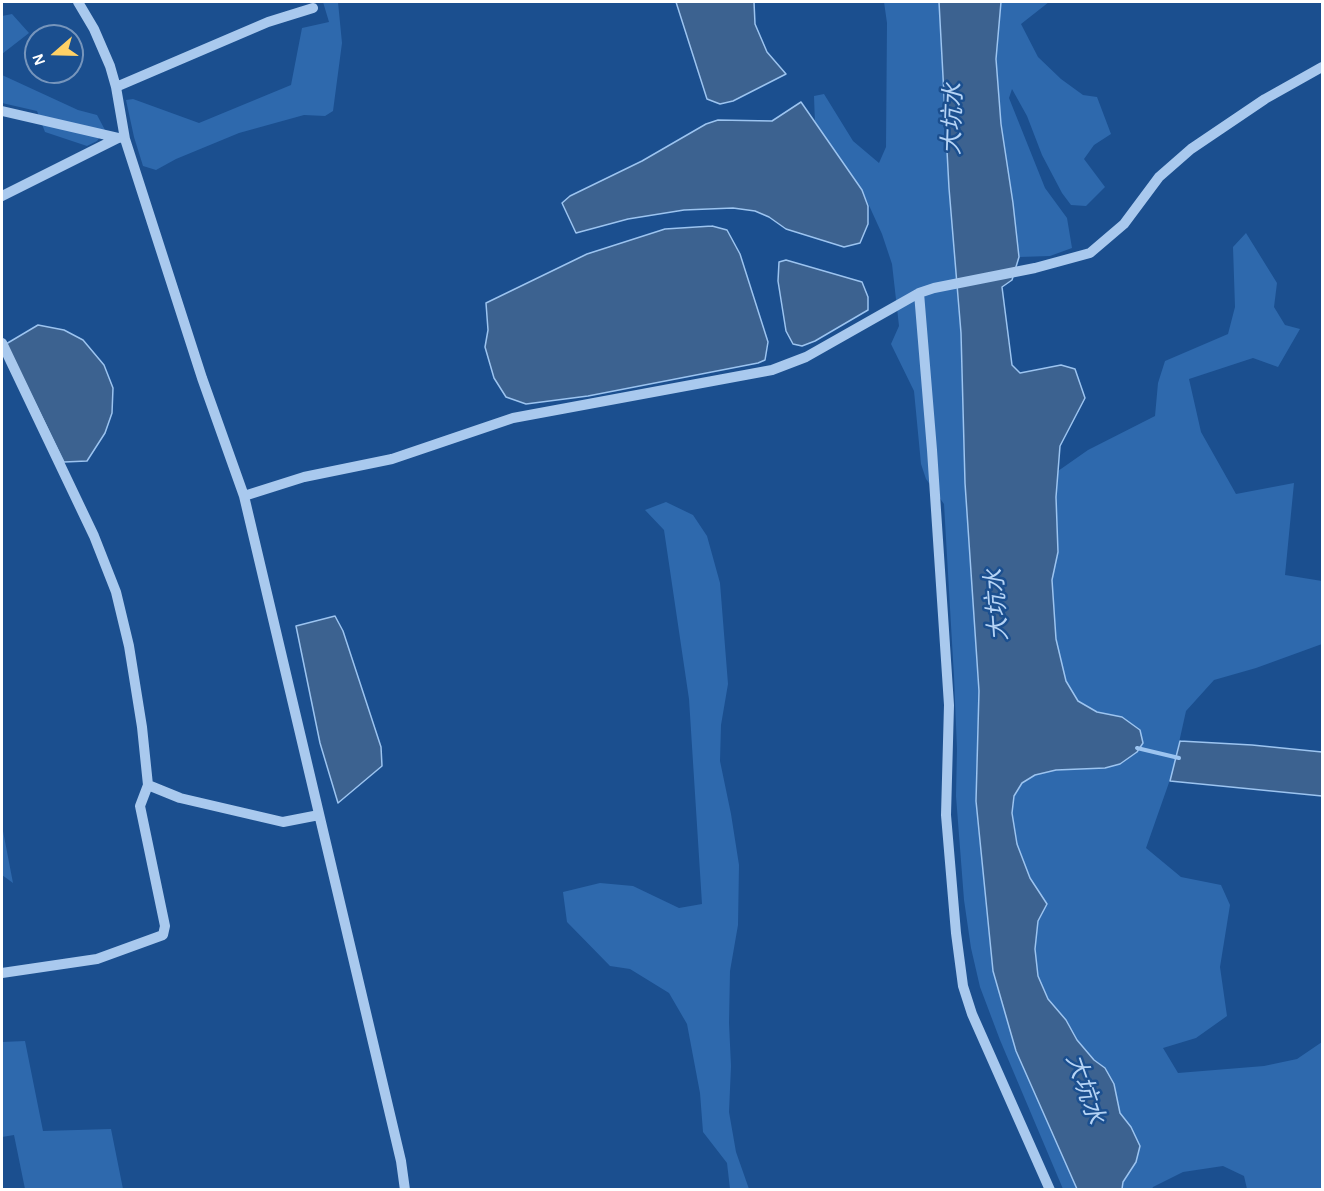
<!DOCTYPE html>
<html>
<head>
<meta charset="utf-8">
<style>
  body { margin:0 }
  #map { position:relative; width:1324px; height:1191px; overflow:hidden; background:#1b4f8f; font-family:"Alegreya Sans",sans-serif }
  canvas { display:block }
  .frame { position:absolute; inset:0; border:3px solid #fff; pointer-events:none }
  .north { position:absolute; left:24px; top:24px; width:60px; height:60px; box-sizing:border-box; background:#1b4f8f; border:2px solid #7695bc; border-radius:50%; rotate:250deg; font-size:16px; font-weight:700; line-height:24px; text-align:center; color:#fff }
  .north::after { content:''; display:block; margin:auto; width:21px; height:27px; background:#ffd166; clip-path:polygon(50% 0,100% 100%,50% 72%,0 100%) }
</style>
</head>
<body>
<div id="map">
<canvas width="1324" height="1191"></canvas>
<div class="frame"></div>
<div class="north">N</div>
</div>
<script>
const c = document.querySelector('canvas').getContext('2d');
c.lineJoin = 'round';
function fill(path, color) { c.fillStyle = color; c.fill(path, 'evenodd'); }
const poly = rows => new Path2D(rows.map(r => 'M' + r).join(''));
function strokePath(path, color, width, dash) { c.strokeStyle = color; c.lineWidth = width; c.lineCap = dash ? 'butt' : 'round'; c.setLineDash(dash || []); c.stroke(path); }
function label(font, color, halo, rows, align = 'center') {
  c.font = font + ' "Alegreya Sans","Noto Sans SC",sans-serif'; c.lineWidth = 5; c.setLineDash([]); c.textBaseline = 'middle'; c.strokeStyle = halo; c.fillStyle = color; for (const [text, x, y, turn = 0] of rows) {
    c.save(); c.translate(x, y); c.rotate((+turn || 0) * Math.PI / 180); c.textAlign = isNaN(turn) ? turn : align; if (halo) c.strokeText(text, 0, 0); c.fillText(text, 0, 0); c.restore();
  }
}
fill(poly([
  [323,2,338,2,342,43,333,111,325,116,304,115,239,133,176,159,156,170,143,166,134,137,126,100,133,99,199,123,291,85,302,28,329,22],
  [884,2,939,2,949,188,961,333,965,483,979,691,976,801,993,971,1016,1051,1077,1189,1063,1189,1000,1040,980,987,971,948,964,900,956,796,957,749,954,677,944,504,926,479,921,464,914,391,891,344,899,326,892,264,882,234,862,190,815,124,814,96,824,94,853,141,879,163,886,147,887,23],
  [1001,2,1049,2,1021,24,1038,57,1061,79,1083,95,1097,97,1111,134,1094,145,1084,159,1105,187,1086,206,1071,205,1062,193,1042,155,1027,116,1012,89,1009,98,1045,188,1067,218,1072,248,1050,256,1019,257,1013,203,1001,124,996,59],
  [12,14,29,33,2,54,2,16],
  [2,75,78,110,97,115,105,130,97,141,87,146,45,132,37,111,2,103],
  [1246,233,1277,283,1274,307,1285,325,1300,329,1278,367,1253,358,1189,379,1201,432,1236,494,1294,483,1285,575,1322,581,1322,644,1256,668,1214,680,1186,711,1172,774,1146,848,1181,877,1221,885,1230,905,1220,967,1227,1016,1196,1038,1163,1048,1178,1073,1264,1066,1297,1059,1322,1042,1322,1189,1247,1189,1244,1176,1223,1166,1183,1172,1153,1187,1152,1189,1122,1189,1123,1182,1136,1162,1131,1127,1120,1113,1114,1084,1105,1069,1094,1060,1077,1040,1066,1020,1048,999,1038,976,1035,949,1038,921,1047,904,1030,878,1017,844,1012,813,1014,796,1022,783,1035,775,1056,770,1105,768,1120,764,1137,752,1122,717,1097,712,1078,701,1066,681,1056,639,1052,580,1058,552,1056,497,1058,471,1088,450,1155,416,1158,383,1165,361,1228,334,1235,307,1233,247],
  [666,502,693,515,707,536,720,583,728,684,721,725,720,761,731,814,739,865,738,925,730,971,729,1023,731,1066,729,1112,736,1152,749,1189,730,1189,727,1163,703,1132,700,1093,687,1024,669,993,630,969,610,966,567,922,563,892,600,883,633,886,679,908,702,904,689,699,664,530,645,510],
  [2,824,3,831,13,883,2,875],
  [25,1041,43,1131,111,1129,123,1189,25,1189,14,1135,2,1137,2,1042]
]), '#2e69ad');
const water = poly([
  [676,2,754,2,755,24,767,52,786,74,733,101,720,104,707,99,676,2],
  [939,2,1001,2,996,59,1001,124,1013,203,1019,257,1012,280,1002,287,1012,365,1020,373,1061,365,1075,369,1085,398,1060,446,1056,497,1058,552,1052,580,1056,639,1066,681,1078,701,1097,712,1122,717,1140,730,1143,743,1137,752,1120,764,1105,768,1056,770,1035,775,1022,783,1014,796,1012,813,1017,844,1030,878,1047,904,1038,921,1035,949,1038,976,1048,999,1066,1020,1077,1040,1094,1060,1105,1068,1114,1084,1120,1113,1131,1127,1140,1146,1136,1162,1123,1182,1122,1189,1077,1189,1016,1051,993,971,976,801,979,691,965,483,961,333,949,188,939,2],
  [801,102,862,190,868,206,868,224,860,243,844,247,786,229,769,217,755,211,733,208,684,210,628,219,576,233,562,203,570,196,642,161,706,124,718,120,772,121,801,102],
  [712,226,727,230,740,254,768,342,765,360,758,363,588,396,526,404,506,397,494,378,485,347,488,330,486,303,587,254,665,229,712,226],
  [786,260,862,282,868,297,868,310,815,341,802,346,793,344,786,331,778,281,779,262,786,260],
  [38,325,64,330,83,340,104,365,113,388,112,413,105,433,87,461,64,462,6,344,38,325],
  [335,616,343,631,381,747,382,766,338,803,320,743,296,626,335,616],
  [1180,741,1252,745,1322,752,1322,796,1170,781,1180,741]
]);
fill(water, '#3c6290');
strokePath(water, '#9cc4f0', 1.5);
strokePath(poly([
  [1137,748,1179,758]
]), '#9cc4f0', 4);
strokePath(poly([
  [78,2,94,29,110,66,116,87,125,139,202,378,244,496,401,1161,405,1190],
  [116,87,268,22,313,8],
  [2,111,119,138],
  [2,196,118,138],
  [919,293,932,450,949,705,946,815,956,933,963,986,972,1014,1050,1190],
  [2,343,94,536,116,592,129,646,142,727,148,785,140,806,165,926,163,935,97,959,2,973],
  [244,496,304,477,392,459,513,418,772,370,806,357,919,293,934,288,1035,268,1090,253,1124,224,1159,177,1191,149,1265,99,1322,67],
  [148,785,180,798,283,822,319,815]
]), '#a9c9ee', 10);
label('italic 24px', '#b5d3f5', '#1b4f8f', [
  ["大坑水",953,119,-88],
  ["大坑水",997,605,-94],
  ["大坑水",1085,1089,71]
]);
</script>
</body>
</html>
